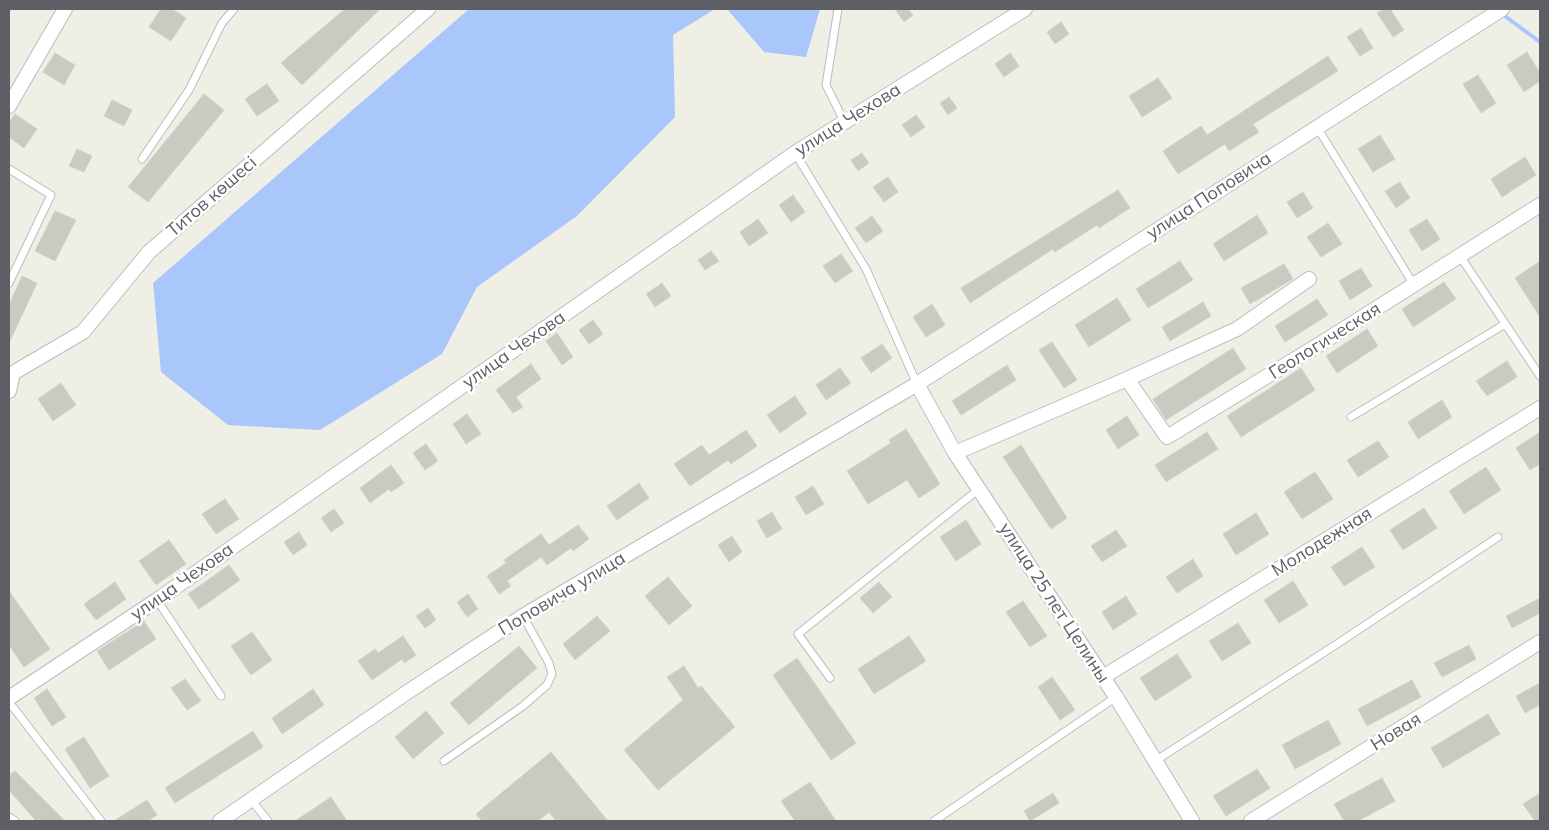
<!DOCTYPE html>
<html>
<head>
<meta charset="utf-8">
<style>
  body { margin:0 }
  #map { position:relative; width:1549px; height:830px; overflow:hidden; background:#efefe6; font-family:Mulish,sans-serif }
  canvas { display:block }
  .frame { position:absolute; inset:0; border:10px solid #5d5f65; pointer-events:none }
</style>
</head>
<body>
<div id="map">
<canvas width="1549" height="830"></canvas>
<div class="frame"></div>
</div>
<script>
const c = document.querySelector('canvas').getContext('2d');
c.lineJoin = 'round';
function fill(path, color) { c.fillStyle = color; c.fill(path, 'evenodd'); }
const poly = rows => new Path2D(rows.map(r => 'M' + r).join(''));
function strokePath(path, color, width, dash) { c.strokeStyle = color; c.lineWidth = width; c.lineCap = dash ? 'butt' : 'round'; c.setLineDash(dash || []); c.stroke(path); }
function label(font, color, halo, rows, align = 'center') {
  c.font = font + ' Mulish,sans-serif'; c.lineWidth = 5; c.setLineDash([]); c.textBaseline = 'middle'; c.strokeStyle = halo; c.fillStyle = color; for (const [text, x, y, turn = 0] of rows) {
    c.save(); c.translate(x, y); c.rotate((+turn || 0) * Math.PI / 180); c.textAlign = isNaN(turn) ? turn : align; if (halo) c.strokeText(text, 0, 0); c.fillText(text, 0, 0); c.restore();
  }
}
fill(poly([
  [469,9,715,9,673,35,675,117,577,216,477,287,442,354,320,430,228,425,161,372,153,283],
  [727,9,820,9,806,57,764,52]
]), '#a9c7fb');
strokePath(poly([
  [1502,14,1540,42]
]), '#a9c7fb', 4);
const building = poly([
  [161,9,172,9,186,18,171,41,149,27,161,9],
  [345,9,380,9,302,85,281,63,345,9],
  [895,9,908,9,913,15,904,22,895,9],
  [1384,9,1390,9,1404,30,1393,37,1377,13,1384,9],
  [1061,22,1069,34,1055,44,1047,32,1061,22],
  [1361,28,1373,48,1360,56,1347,37,1361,28],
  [1527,52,1540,73,1540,81,1524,92,1507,65,1527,52],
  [55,53,75,65,64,85,43,72,55,53],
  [1010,53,1019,66,1004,77,995,64,1010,53],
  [1328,56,1338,71,1253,124,1259,132,1229,151,1225,144,1178,174,1163,151,1201,126,1207,135,1328,56],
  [1478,75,1496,103,1481,113,1463,84,1478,75],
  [1158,78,1172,98,1142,117,1129,96,1158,78],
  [267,84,279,101,257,116,245,99,267,84],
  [204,94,224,110,148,202,128,187,204,94],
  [949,97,957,108,948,115,940,103,949,97],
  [112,100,132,110,124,126,104,116,112,100],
  [15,114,37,129,24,148,9,137,9,123,15,114],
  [916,115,925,127,911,137,902,125,916,115],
  [1380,135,1395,159,1373,172,1358,149,1380,135],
  [77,149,92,156,84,172,69,166,77,149],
  [862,153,869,163,858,171,851,160,862,153],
  [1525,157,1536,175,1502,197,1491,179,1525,157],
  [888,177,898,192,884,202,873,187,888,177],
  [1400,182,1410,198,1396,208,1385,191,1400,182],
  [1118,190,1130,208,1099,228,1097,225,1055,252,1053,249,970,303,961,288,1118,190],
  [1303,192,1313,208,1297,218,1287,202,1303,192],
  [793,195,805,212,791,222,779,205,793,195],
  [55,211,76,220,55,261,35,251,55,211],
  [1257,215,1268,233,1224,261,1213,244,1257,215],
  [872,216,883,231,866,243,855,228,872,216],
  [758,219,768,233,749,246,740,232,758,219],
  [1427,219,1440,239,1422,251,1409,230,1427,219],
  [1328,223,1342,244,1321,257,1307,237,1328,223],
  [711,251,719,261,705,270,698,260,711,251],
  [841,254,853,271,835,283,823,266,841,254],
  [1180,261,1193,280,1148,308,1136,289,1180,261],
  [1540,261,1540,317,1515,278,1540,261],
  [1284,264,1293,279,1250,304,1241,288,1284,264],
  [1361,268,1372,286,1350,300,1339,281,1361,268],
  [22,276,37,283,9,343,9,305,22,276],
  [1444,282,1456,299,1413,327,1402,309,1444,282],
  [662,283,671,296,655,307,646,294,662,283],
  [1117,298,1131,320,1089,347,1075,325,1117,298],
  [1317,299,1328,315,1285,342,1275,326,1317,299],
  [1203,302,1211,316,1170,341,1162,327,1203,302],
  [932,304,945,325,926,337,913,317,932,304],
  [593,320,603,334,589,344,579,330,593,320],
  [1367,329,1378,346,1337,373,1326,356,1367,329],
  [557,333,573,357,562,365,546,341,557,333],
  [1052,342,1077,380,1064,388,1039,350,1052,342],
  [882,344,892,358,871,373,861,358,882,344],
  [1233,348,1246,369,1166,420,1153,399,1233,348],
  [1507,361,1517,377,1487,396,1476,381,1507,361],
  [531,364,541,379,516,397,523,407,513,413,496,390,531,364],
  [1007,365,1016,380,961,415,952,401,1007,365],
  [840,368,851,383,826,400,816,385,840,368],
  [1301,368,1315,390,1241,437,1227,416,1301,368],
  [61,383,76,405,53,421,38,399,61,383],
  [795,396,807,414,780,433,767,415,795,396],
  [1442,400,1452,417,1418,439,1408,422,1442,400],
  [467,414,481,434,466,444,453,424,467,414],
  [1127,416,1139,435,1118,449,1106,430,1127,416],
  [906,429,940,484,919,498,907,480,868,504,847,471,891,443,889,440,906,429],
  [746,430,757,446,731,464,728,460,690,486,674,464,702,445,709,455,746,430],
  [1207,432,1218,449,1166,482,1155,465,1207,432],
  [1540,432,1540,464,1530,470,1516,448,1540,432],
  [1378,441,1389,457,1358,477,1347,460,1378,441],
  [426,444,438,461,425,470,413,453,426,444],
  [1021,445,1067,518,1051,529,1003,457,1021,445],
  [391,465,404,483,391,492,389,489,370,503,360,488,391,465],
  [1486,467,1501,490,1464,514,1449,491,1486,467],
  [1315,472,1333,499,1302,519,1284,492,1315,472],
  [639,483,649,498,617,520,607,506,639,483],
  [813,486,824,504,806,515,795,497,813,486],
  [225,499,239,519,216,534,202,514,225,499],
  [1424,508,1437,528,1403,550,1390,530,1424,508],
  [334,509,344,523,331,532,321,518,334,509],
  [772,512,782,529,767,538,757,521,772,512],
  [1256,513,1269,534,1236,555,1223,534,1256,513],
  [966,520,981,544,956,561,940,537,966,520],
  [578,525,589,539,573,551,571,548,547,565,541,557,507,581,511,586,499,594,487,576,506,563,504,560,541,534,549,545,578,525],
  [1116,530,1127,546,1102,562,1091,546,1116,530],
  [299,532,307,545,293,555,284,542,299,532],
  [732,536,742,552,729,562,718,545,732,536],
  [169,540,186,564,156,585,139,561,169,540],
  [1362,547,1375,567,1344,586,1331,567,1362,547],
  [1193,559,1203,576,1177,593,1166,577,1193,559],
  [229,565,240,580,199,609,188,594,229,565],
  [668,577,692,606,669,625,645,596,668,577],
  [1293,581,1308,605,1279,623,1264,600,1293,581],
  [115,582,126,599,96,620,84,604,115,582],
  [879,582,892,597,873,613,860,598,879,582],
  [9,591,50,649,24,667,9,645,9,591],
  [468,594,478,609,467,617,457,602,468,594],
  [1126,596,1137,614,1113,630,1102,612,1126,596],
  [1540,598,1540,613,1512,628,1506,616,1540,598],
  [1023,601,1047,636,1030,647,1006,612,1023,601],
  [428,608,436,620,425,628,416,616,428,608],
  [597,616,610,631,575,660,563,644,597,616],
  [144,621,156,639,109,670,97,651,144,621],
  [1238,623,1251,643,1222,661,1209,641,1238,623],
  [252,632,272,660,251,675,231,646,252,632],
  [403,636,416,655,404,663,402,659,372,680,358,661,375,649,378,653,403,636],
  [909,636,926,661,874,694,858,669,909,636],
  [1469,645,1476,659,1442,677,1434,663,1469,645],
  [519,646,537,668,469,725,450,703,519,646],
  [1177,654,1192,677,1155,701,1140,678,1177,654],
  [797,658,856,743,831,760,773,675,797,658],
  [684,666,698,688,701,686,735,727,658,790,624,750,683,700,667,677,684,666],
  [1052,677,1075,710,1060,720,1038,687,1052,677],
  [185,679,201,701,187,710,171,688,185,679],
  [1412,680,1421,697,1367,726,1358,709,1412,680],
  [1540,683,1540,705,1525,713,1516,696,1540,683],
  [47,689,66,717,52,726,34,698,47,689],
  [313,689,324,705,282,734,272,718,313,689],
  [426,711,444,733,413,759,395,737,426,711],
  [1488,714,1500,734,1443,768,1431,748,1488,714],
  [1328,720,1341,744,1295,769,1282,745,1328,720],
  [253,731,263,747,175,803,165,788,253,731],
  [84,737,109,776,90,788,65,749,84,737],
  [551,752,608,821,556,821,549,812,538,821,482,821,476,814,551,752],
  [1257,769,1270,788,1226,816,1213,796,1257,769],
  [15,771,65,821,36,821,9,790,9,775,15,771],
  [1382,778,1395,801,1358,821,1344,821,1334,804,1382,778],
  [810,782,836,821,795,821,781,801,810,782],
  [1053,793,1059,803,1030,821,1024,811,1053,793],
  [1540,793,1540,821,1535,821,1523,804,1540,793],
  [331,797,347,821,295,821,331,797],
  [147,800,157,815,148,821,114,821,147,800]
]);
fill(building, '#cac9c2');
strokePath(building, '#d3d2c4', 1);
const service = poly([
  [838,9,826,85,844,121],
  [1317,127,1414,285],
  [795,153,866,269,917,384],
  [142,159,189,90,222,23,234,9],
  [9,169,51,195,9,283],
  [1460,256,1540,376],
  [1351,417,1505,324],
  [157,600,221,696],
  [830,678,798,634,979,489],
  [9,702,101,821],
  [444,761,523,706,547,685,552,674,549,663,523,616],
  [1155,761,1337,644,1498,537],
  [252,801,268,821],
  [9,817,15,821],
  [934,821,1116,697]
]);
const minor = poly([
  [9,106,65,9],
  [1127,379,1167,437,1320,344,1540,205],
  [917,384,955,453,1116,697,1192,821],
  [9,391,13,373,83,332,149,252,428,9],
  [955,453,1127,379,1237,329,1309,279],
  [1103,677,1540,408],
  [9,698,157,600,795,153,1025,9],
  [220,821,409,691,523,616,917,384,1502,9],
  [1251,821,1540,642]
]);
strokePath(service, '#babcc1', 9);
strokePath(minor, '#babcc1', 16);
strokePath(service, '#fff', 7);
strokePath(minor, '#fff', 14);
label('18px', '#5d5f65', '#fff', [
  ["улица Чехова",848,120,-32],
  ["улица Поповича",1209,196,-33],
  ["Титов көшесі",212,197,-41],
  ["Геологическая",1325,341,-32],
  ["улица Чехова",514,350,-35],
  ["Молодежная",1322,542,-32],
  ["улица Чехова",182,582,-35],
  ["Поповича улица",562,594,-31],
  ["улица 25 лет Целины",1054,603,57],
  ["Новая",1396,732,-32]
]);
</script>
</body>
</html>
